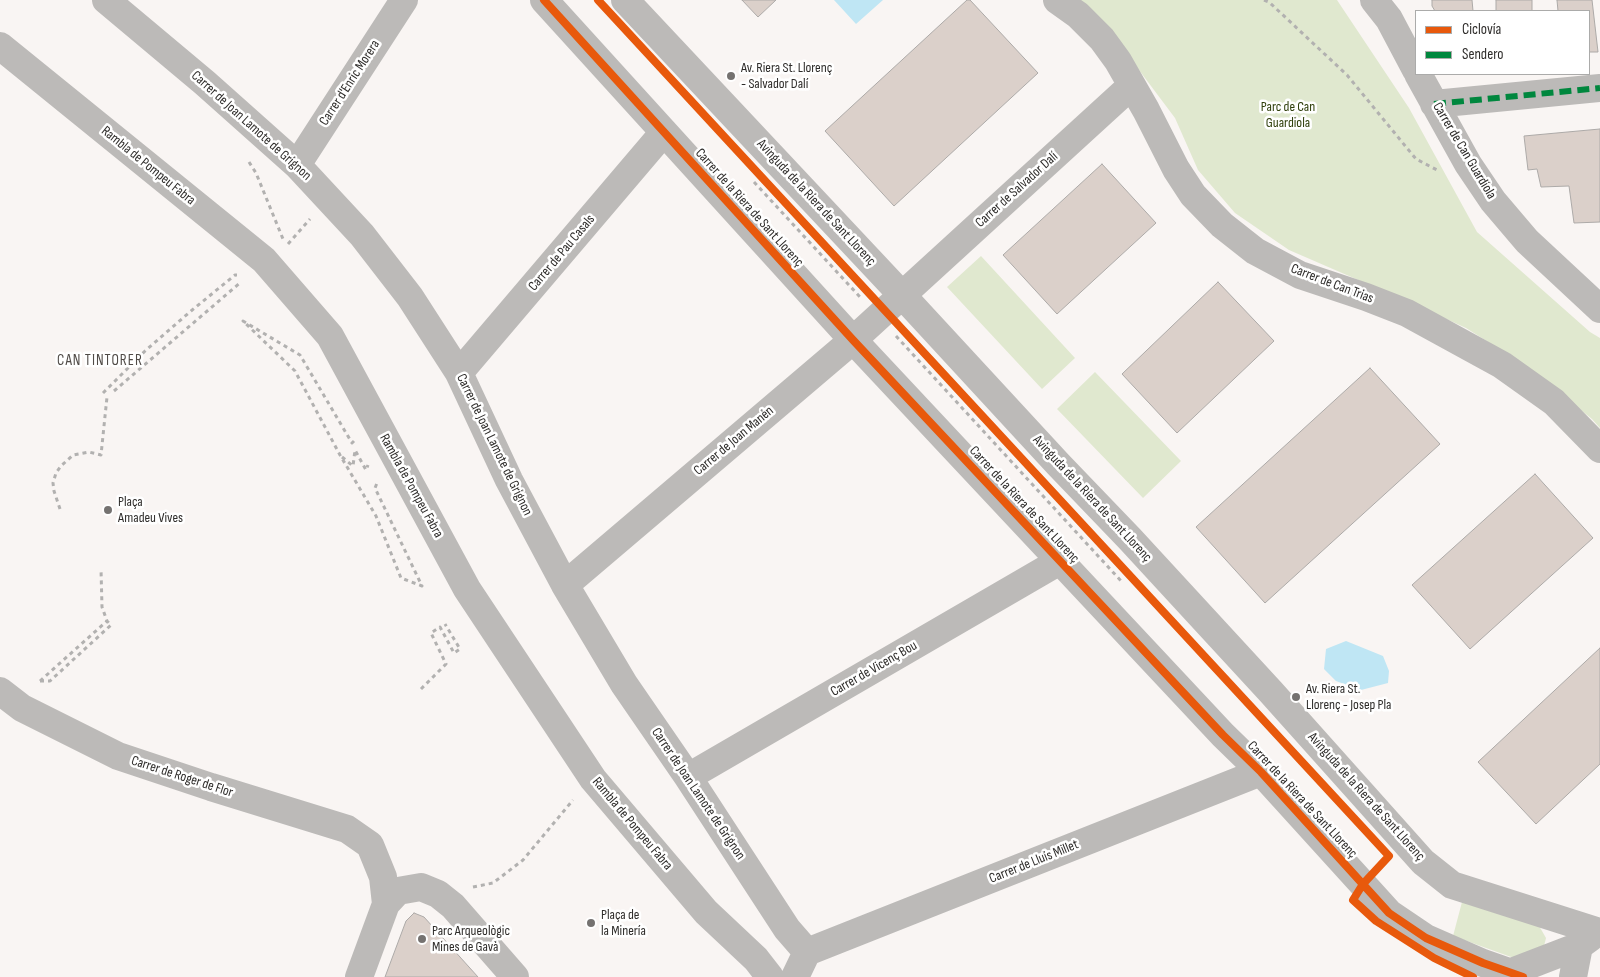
<!DOCTYPE html>
<html>
<head>
<meta charset="utf-8">
<style>
  body { margin:0 }
  #map { position:relative; width:1600px; height:977px; overflow:hidden; background:#f9f5f3; font-family:"Sofia Sans Condensed",sans-serif }
  canvas { display:block }
  .legend { position:absolute; left:1415px; top:10px; width:175px; height:65px; box-sizing:border-box; background:#fff; border:1px solid #ababaa; margin:0; padding:6px 9px; list-style:none; font-size:15px; color:#2e2c2a }
  .legend li { display:flex; align-items:center; gap:10px; height:25px }
  .legend b { width:25px; border:1px solid #ababaa }
</style>
</head>
<body>
<div id="map">
<canvas width="1600" height="977"></canvas>
<ul class="legend">
<li><b style="height:6px;background:#e8590c"></b>Ciclovía</li>
<li><b style="height:6px;background:#00873e"></b>Sendero</li>
</ul>
</div>
<script>
const c = document.querySelector('canvas').getContext('2d');
c.lineJoin = 'round';
function fill(path, color) { c.fillStyle = color; c.fill(path, 'evenodd'); }
const poly = rows => new Path2D(rows.map(r => 'M' + r).join(''));
function strokePath(path, color, width, dash) { c.strokeStyle = color; c.lineWidth = width; c.lineCap = dash ? 'butt' : 'round'; c.setLineDash(dash || []); c.stroke(path); }
function label(font, color, halo, rows, align = 'center') {
  c.font = font + ' "Sofia Sans Condensed",sans-serif'; c.lineWidth = 5; c.setLineDash([]); c.textBaseline = 'middle'; c.strokeStyle = halo; c.fillStyle = color; for (const [text, x, y, turn = 0] of rows) {
    c.save(); c.translate(x, y); c.rotate((+turn || 0) * Math.PI / 180); c.textAlign = isNaN(turn) ? turn : align; if (halo) c.strokeText(text, 0, 0); c.fillText(text, 0, 0); c.restore();
  }
}
fill(poly([
  [1076,0,1337,0,1409,108,1477,232,1590,332,1600,338,1600,428,1592,419,1526,366,1466,328,1409,302,1289,250,1235,213,1198,170,1175,118,1100,18],
  [981,256,1075,358,1042,389,947,287],
  [1095,372,1181,461,1143,498,1057,409],
  [1462,902,1538,924,1546,938,1542,954,1525,962,1453,936]
]), '#e0e8cf');
fill(poly([
  [834,0,883,0,856,24],
  [1346,641,1383,656,1389,671,1388,683,1361,690,1336,681,1324,669,1326,649]
]), '#bfe6f4');
const building = poly([
  [742,0,776,0,758,17,742,0],
  [967,0,970,0,1038,73,894,206,825,131,967,0],
  [1432,0,1472,0,1473,11,1435,11,1432,6,1432,0],
  [1496,0,1532,0,1532,11,1496,11,1496,0],
  [1557,0,1592,0,1598,52,1589,52,1589,11,1558,11,1557,0],
  [1600,129,1600,222,1574,223,1569,186,1541,187,1537,169,1528,170,1524,136,1600,129],
  [1102,164,1156,223,1057,314,1003,255,1102,164],
  [1218,282,1274,341,1177,433,1122,374,1218,282],
  [1370,368,1440,444,1265,603,1196,527,1370,368],
  [1535,474,1593,538,1470,649,1412,585,1535,474],
  [1600,648,1600,764,1536,824,1478,762,1600,648],
  [414,913,424,917,478,977,385,977,406,921,414,913]
]);
fill(building, '#dbd0ca');
strokePath(building, '#adaaa8', 1);
strokePath(poly([
  [1264,0,1269,2,1347,75,1416,159,1439,171],
  [249,162,256,173,283,239],
  [754,182,860,297],
  [288,244,310,219],
  [896,336,1122,582],
  [114,391,241,282],
  [103,393,145,351,191,311,235,275,237,275],
  [354,441,352,443,300,355,243,321,295,371,340,455,376,516,401,578,422,586,375,488,377,483],
  [342,457,353,466,355,450,366,470,368,465],
  [60,509,54,491,53,483,56,473,61,466,73,455,89,452,101,455,107,397],
  [40,681,50,681,111,625,107,621,102,607,101,569],
  [40,681,107,621],
  [421,689,446,664,431,633,440,627,454,653,460,649,445,624],
  [473,887,493,883,523,860,573,800]
]), '#b2b1b0', 3, [4, 4]);
strokePath(poly([
  [106,0,205,83,297,165,362,235,410,297,459,373,509,480,565,585,624,684,688,777,787,929,807,952],
  [544,0,853,340,1223,735,1261,772,1389,913,1426,938,1483,963,1523,977],
  [625,0,902,295,1058,464,1130,539,1271,692,1423,862,1452,885,1599,932],
  [1057,0,1078,15,1102,39,1118,61,1146,110,1176,169,1193,195,1222,225,1255,251,1300,275,1366,297,1407,313,1502,365,1554,402,1600,449],
  [1374,0,1389,19,1416,70],
  [0,46,264,260,330,336,467,589,593,779,706,912,756,959,770,977],
  [1418,74,1468,164,1493,201,1527,241,1600,309],
  [1434,104,1600,88],
  [297,165,404,0],
  [459,373,664,132],
  [565,585,853,340,1131,86],
  [0,691,22,708,118,756,211,787,347,829,370,845,383,877,386,904],
  [688,777,1060,561],
  [807,952,1261,772],
  [1501,976,1579,946],
  [359,977,386,904,398,891,421,887,438,894,453,906,515,977],
  [795,977,807,952],
  [1573,977,1579,946,1590,938]
]), '#bcbab8', 28);
strokePath(poly([
  [1434,104,1600,88]
]), '#00873e', 6, [12, 6]);
strokePath(poly([
  [544,0,853,340,1223,735,1261,772,1389,913,1426,938,1483,963,1523,977],
  [598,0,1389,856,1363,884,1353,900,1376,921,1434,958,1473,977]
]), '#e8590c', 8);
for (const [x, y, r, color] of [
  [731,76,5,"#757270"],
  [108,510,5,"#757270"],
  [1296,697,5,"#757270"],
  [591,923,5,"#757270"],
  [422,939,5,"#757270"]
]) { const dot = new Path2D(); dot.arc(x, y, r, 0, 2 * Math.PI); c.fillStyle = color; c.fill(dot); strokePath(dot, '#fff', 2); }
label('14px', '#2e2c2a', '#fff', [
  ["Av. Riera St. Llorenç",741,68],
  ["- Salvador Dalí",741,84],
  ["Plaça",118,502],
  ["Amadeu Vives",118,518],
  ["Av. Riera St.",1306,689],
  ["Llorenç - Josep Pla",1306,705],
  ["Plaça de",601,915],
  ["la Minería",601,931],
  ["Parc Arqueològic",432,931],
  ["Mines de Gavà",432,947]
], 'left');
label('14px', '#2e2c2a', '#fff', [
  ["Carrer d'Enric Morera",350,83,-57],
  ["Carrer de Joan Lamote de Grignon",251,126,42],
  ["Carrer de Can Guardiola",1464,151,59],
  ["Rambla de Pompeu Fabra",148,166,39],
  ["Carrer de Salvador Dalí",1017,190,-42],
  ["Avinguda de la Riera de Sant Llorenç",816,203,47],
  ["Carrer de la Riera de Sant Llorenç",749,208,48],
  ["Carrer de Pau Casals",562,253,-50],
  ["Carrer de Can Trias",1332,284,21],
  ["Carrer de Joan Manén",734,441,-40],
  ["Carrer de Joan Lamote de Grignon",494,445,64],
  ["Rambla de Pompeu Fabra",411,486,61],
  ["Avinguda de la Riera de Sant Llorenç",1092,499,47],
  ["Carrer de la Riera de Sant Llorenç",1024,505,47],
  ["Carrer de Vicenç Bou",874,669,-30],
  ["Carrer de Roger de Flor",182,777,18],
  ["Carrer de Joan Lamote de Grignon",698,794,56],
  ["Avinguda de la Riera de Sant Llorenç",1366,797,48],
  ["Carrer de la Riera de Sant Llorenç",1302,800,47],
  ["Rambla de Pompeu Fabra",632,824,50],
  ["Carrer de Lluís Millet",1034,862,-22]
]);
label('14px', '#2e3e0a', '#fff', [
  ["Parc de Can",1288,107],
  ["Guardiola",1288,123]
]);
c.letterSpacing = '1px';
label('15px', '#504b47', '#fff', [
  ["CAN TINTORER",100,361]
]);
c.letterSpacing = '0px';
</script>
</body>
</html>
